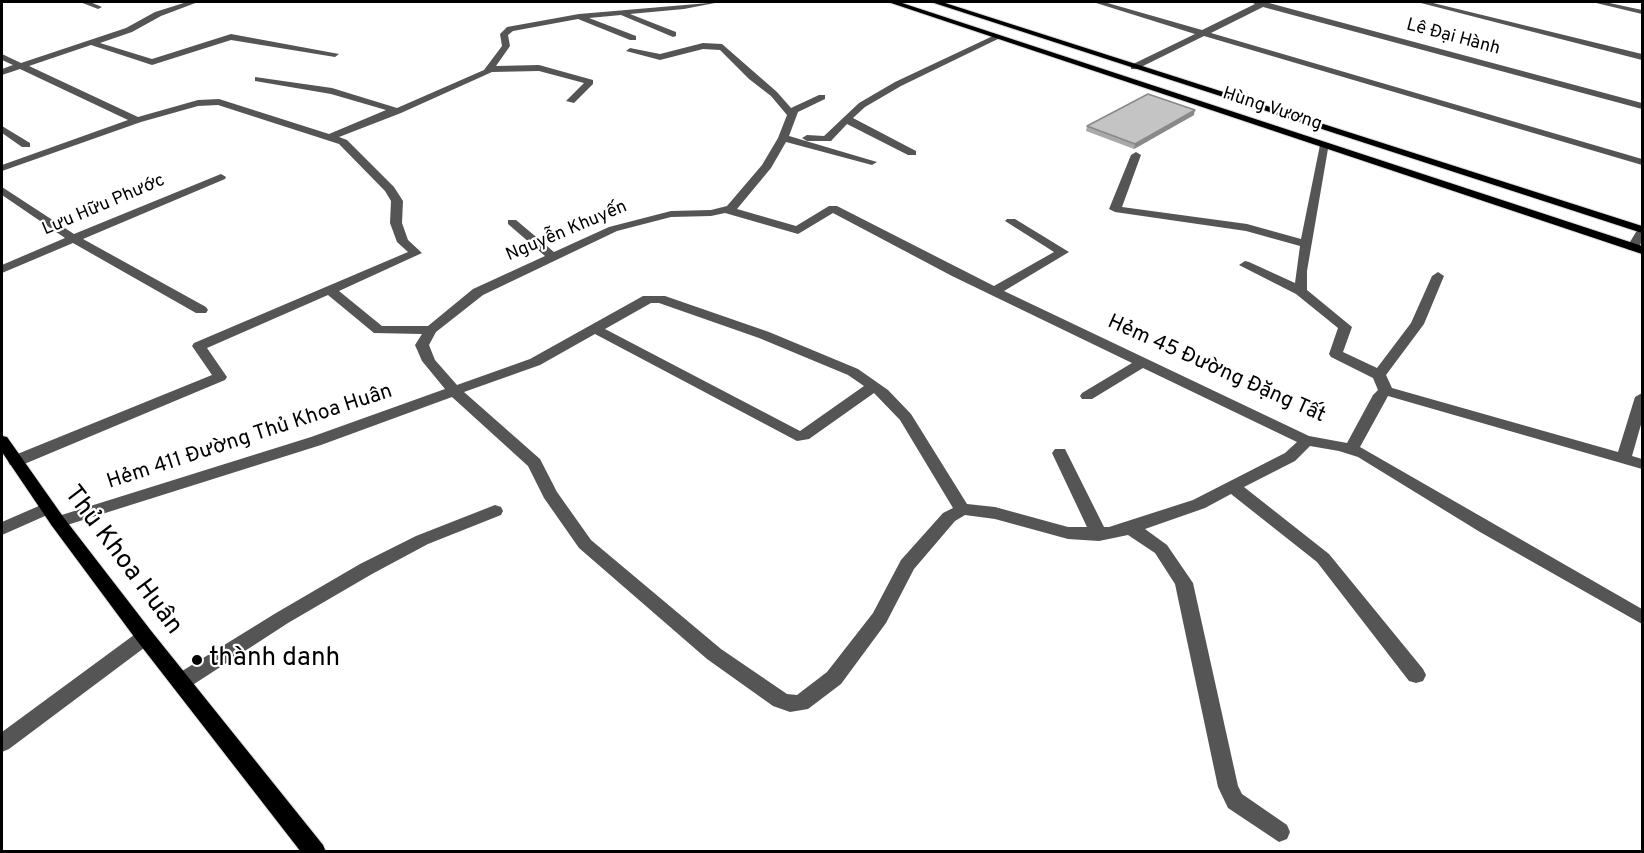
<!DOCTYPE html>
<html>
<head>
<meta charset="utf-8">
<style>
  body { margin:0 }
  #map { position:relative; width:1644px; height:853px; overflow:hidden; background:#fff; font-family:Overpass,sans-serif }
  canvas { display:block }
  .frame { position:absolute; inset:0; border:3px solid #000; pointer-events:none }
</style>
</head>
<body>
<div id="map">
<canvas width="1644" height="853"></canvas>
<div class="frame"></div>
</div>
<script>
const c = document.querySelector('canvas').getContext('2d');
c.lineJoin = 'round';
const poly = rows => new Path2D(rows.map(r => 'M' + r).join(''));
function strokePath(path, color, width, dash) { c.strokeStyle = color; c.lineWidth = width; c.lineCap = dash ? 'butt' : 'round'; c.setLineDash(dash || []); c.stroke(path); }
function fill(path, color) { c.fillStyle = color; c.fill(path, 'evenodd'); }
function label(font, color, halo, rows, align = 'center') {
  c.font = font + ' Overpass,sans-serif'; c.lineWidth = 4.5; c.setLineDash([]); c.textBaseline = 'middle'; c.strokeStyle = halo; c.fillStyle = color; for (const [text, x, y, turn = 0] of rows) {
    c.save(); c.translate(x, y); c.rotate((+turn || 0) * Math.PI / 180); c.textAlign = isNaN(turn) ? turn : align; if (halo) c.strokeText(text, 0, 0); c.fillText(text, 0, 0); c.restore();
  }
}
const major = poly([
  [888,2,899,2,1642,246,1642,254,888,2],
  [931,2,942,2,1642,226,1642,233,931,2],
  [2,436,7,437,64,518,152,632,323,845,326,852,301,852,138,642,52,526,2,452,2,436]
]);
strokePath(major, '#dbdbdb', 2);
fill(poly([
  [80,2,90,2,102,7,98,9,80,2],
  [187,2,198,2,161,16,132,32,100,43,152,59,231,34,339,54,335,57,231,40,152,65,91,45,29,66,138,117,198,100,219,99,329,134,386,110,331,94,255,81,255,77,332,88,397,108,484,70,502,46,500,34,507,27,579,14,720,2,684,9,630,14,676,32,676,36,673,37,621,15,589,18,636,36,636,40,630,40,578,19,513,31,508,35,510,46,496,66,539,65,593,80,593,84,574,103,566,101,584,83,539,71,492,72,401,113,339,137,347,140,394,187,403,201,402,223,408,240,422,253,339,291,382,326,428,326,473,289,545,256,508,224,508,220,516,220,554,252,609,227,671,211,711,210,727,206,762,165,778,138,787,115,771,96,749,79,720,50,703,49,660,60,626,51,630,48,660,54,703,43,722,44,777,92,791,108,819,95,825,95,825,99,798,112,789,136,877,162,872,165,786,142,771,168,737,209,796,226,829,206,837,206,994,286,1054,252,1005,221,1007,219,1015,219,1069,252,1004,291,1309,436,1347,443,1373,395,1378,390,1373,378,1331,357,1329,354,1338,328,1296,294,1239,265,1245,261,1249,262,1295,283,1300,246,1246,231,1115,212,1109,209,1131,155,1136,152,1141,155,1122,207,1247,224,1301,239,1320,145,1329,143,1307,271,1307,290,1352,327,1343,352,1377,368,1411,323,1432,276,1438,272,1444,276,1424,324,1386,375,1392,388,1618,452,1635,397,1642,393,1642,421,1632,456,1642,459,1642,469,1388,396,1360,447,1642,609,1642,624,1480,532,1358,457,1339,451,1310,446,1295,461,1244,487,1329,554,1423,669,1426,675,1423,681,1416,683,1409,681,1317,562,1231,494,1205,508,1145,529,1167,545,1193,583,1238,786,1242,794,1287,825,1290,832,1287,839,1279,842,1228,808,1218,787,1175,584,1155,553,1128,535,1099,541,1068,539,995,519,965,515,955,521,914,569,886,623,841,684,808,709,790,712,773,706,707,659,579,548,544,498,528,466,452,397,321,445,64,526,52,526,50,522,52,518,311,437,445,389,422,361,415,345,422,334,374,333,328,295,207,348,227,377,225,380,22,465,10,465,8,461,10,457,212,375,192,346,194,343,408,252,397,242,390,223,391,201,385,191,339,144,218,105,198,106,141,122,2,171,2,165,128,120,20,69,2,75,2,69,13,65,2,60,2,54,21,63,126,28,155,12,187,2],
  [725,213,798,234,833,213,952,276,1132,363,1082,393,1080,396,1082,399,1092,399,1143,368,1297,442,1285,453,1193,500,1109,527,1104,527,1065,449,1055,449,1052,453,1087,527,1068,527,995,507,967,504,911,414,888,390,858,369,769,332,665,296,643,296,530,359,457,385,435,360,429,345,436,332,483,295,617,231,671,217,711,216,725,213],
  [651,303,659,303,759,338,848,375,864,386,800,431,605,329,651,303],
  [595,334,797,441,809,439,874,393,900,420,953,508,943,513,901,560,873,613,827,672,797,695,787,694,721,649,591,540,557,492,540,459,464,392,540,365,595,334],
  [1093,2,1104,2,1202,30,1255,4,1251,2,1270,2,1269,3,1642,103,1642,109,1263,7,1211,33,1642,159,1642,165,1204,36,1137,69,1131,69,1131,65,1195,34,1093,2],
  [1417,2,1429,2,1642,54,1642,60,1417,2],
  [1592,2,1605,2,1642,10,1642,14,1592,2],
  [995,35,1002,37,901,86,865,107,853,118,916,151,916,155,908,155,847,124,831,141,807,141,802,138,807,135,824,136,859,103,895,82,995,35],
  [2,126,30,143,30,147,22,147,2,133,2,126],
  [221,174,226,177,225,179,83,239,206,307,208,310,206,313,196,313,73,243,2,273,2,265,65,238,2,195,2,187,74,234,221,174],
  [1642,228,1642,241,1639,247,1637,250,1629,250,1627,247,1636,232,1642,228],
  [48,502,54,504,56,508,54,512,2,535,2,522,48,502],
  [495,505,501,507,503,511,501,515,428,544,372,574,288,623,188,688,181,690,174,688,171,682,174,676,276,613,360,564,416,536,495,505],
  [145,630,152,632,154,637,152,642,9,749,2,752,2,732,138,632,145,630]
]), '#555');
fill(major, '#000');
fill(poly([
  [1194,115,1134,149,1086,131,1087,126]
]), '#a9a9a9');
fill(poly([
  [1195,110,1194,115,1134,149,1135,144]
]), '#898989');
const building = poly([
  [1148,94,1195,110,1135,144,1087,126,1148,94]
]);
fill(building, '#c4c4c4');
strokePath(building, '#898989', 1.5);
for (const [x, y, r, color] of [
  [197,660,6,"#000"]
]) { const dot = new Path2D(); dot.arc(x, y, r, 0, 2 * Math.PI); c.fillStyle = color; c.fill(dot); strokePath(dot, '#fff', 2); }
label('18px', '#000', '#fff', [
  ["Lê Đại Hành",1453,38,15],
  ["Hùng Vương",1272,110,18],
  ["Lưu Hữu Phước",104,206,-23],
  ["Nguyễn Khuyến",567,232,-23]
]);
label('21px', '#000', '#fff', [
  ["Hẻm 45 Đường Đặng Tất",1216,370,24],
  ["Hẻm 411 Đường Thủ Khoa Huân",250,438,-18]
]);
label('26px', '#000', '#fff', [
  ["Thủ Khoa Huân",122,561,53]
]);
label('26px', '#000', '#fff', [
  ["thành danh",209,660]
], 'left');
</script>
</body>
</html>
